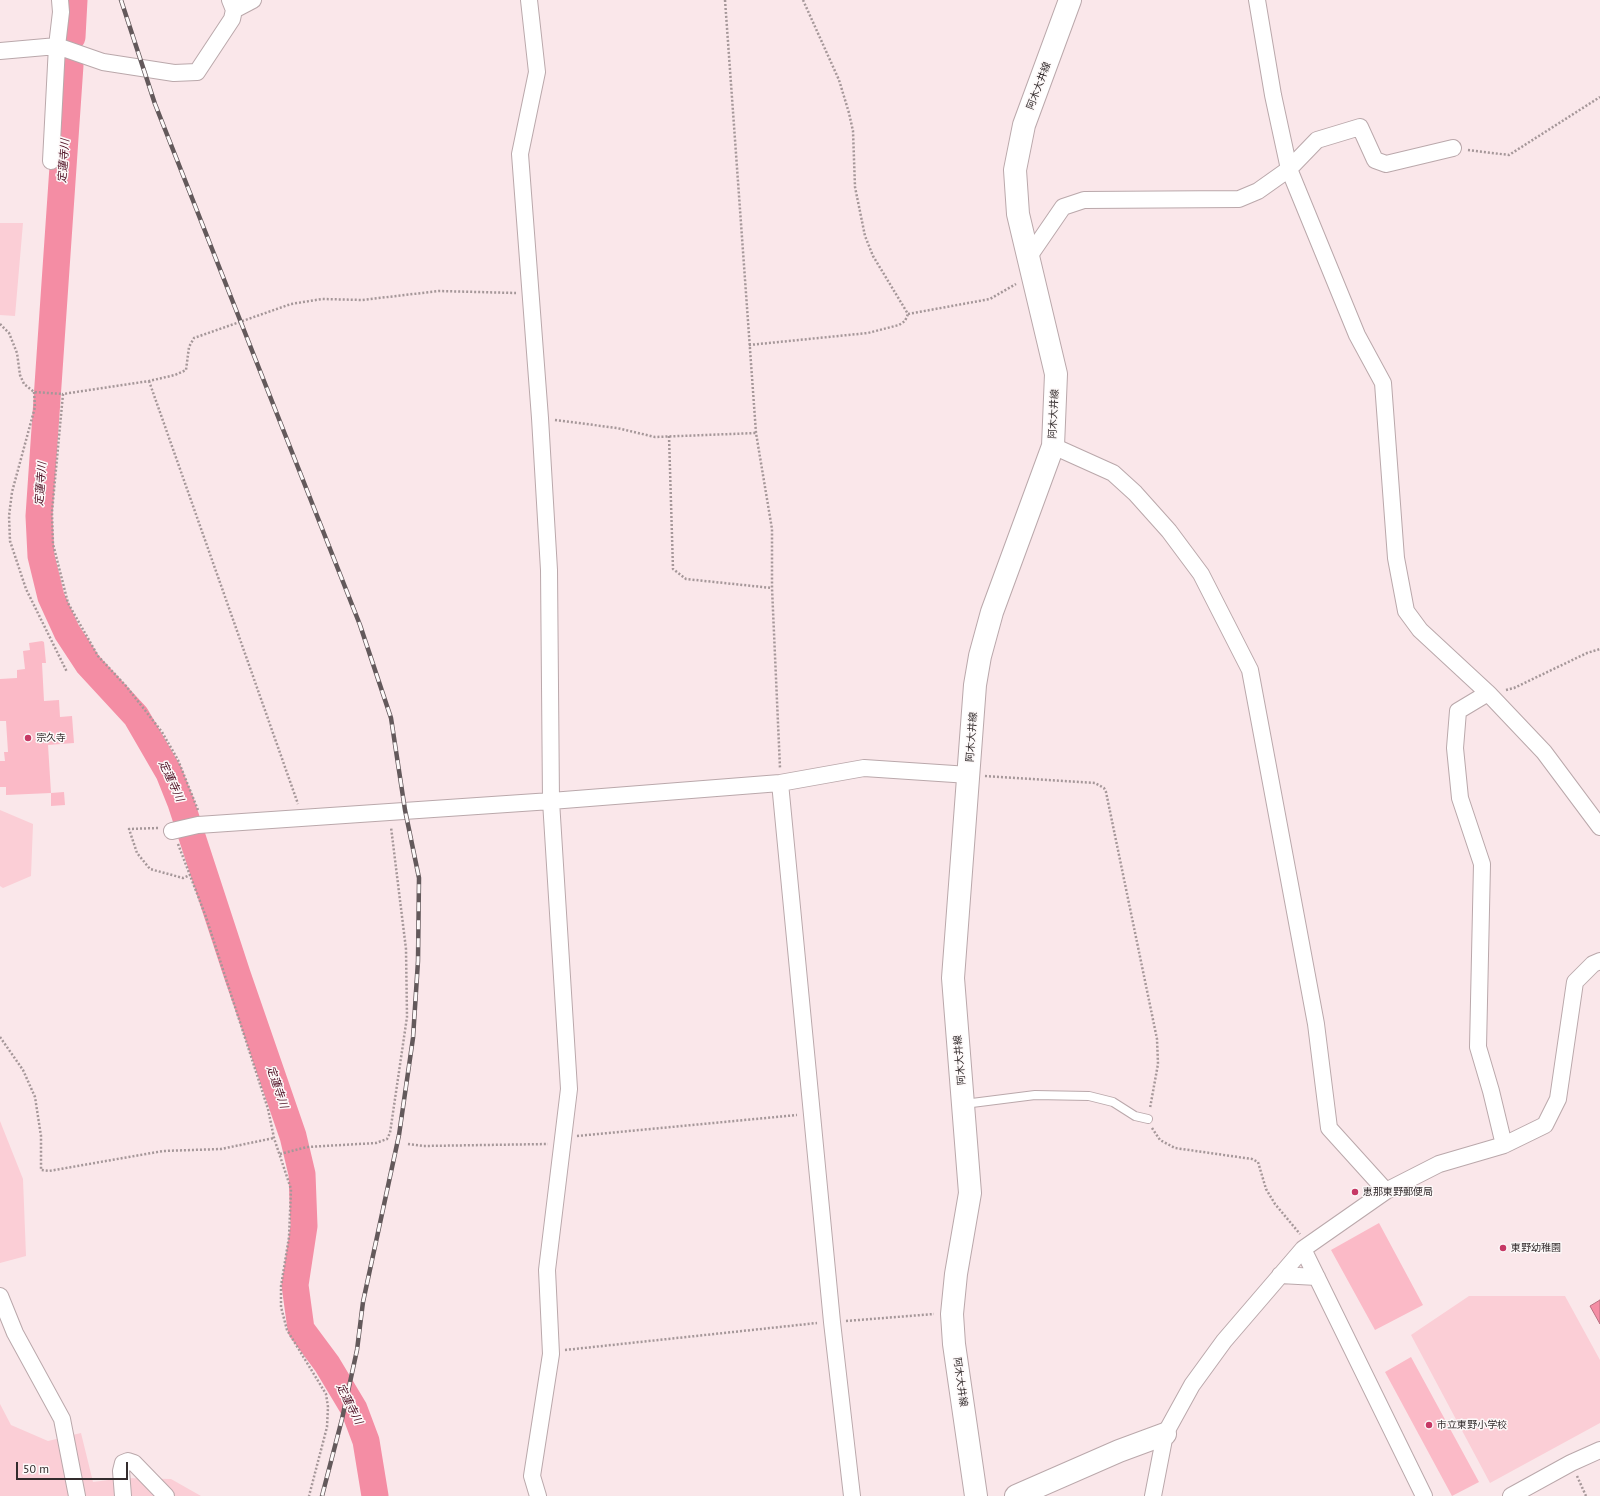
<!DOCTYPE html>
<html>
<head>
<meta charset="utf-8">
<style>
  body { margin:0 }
  #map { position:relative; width:1600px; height:1496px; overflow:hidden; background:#fae7ea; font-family:"PT Sans",sans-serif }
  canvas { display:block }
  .scale { position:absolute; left:16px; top:1462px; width:112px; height:18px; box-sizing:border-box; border:2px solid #332c2d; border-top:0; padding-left:5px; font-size:12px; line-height:14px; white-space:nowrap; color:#332c2d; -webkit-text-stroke:3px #fdf9f9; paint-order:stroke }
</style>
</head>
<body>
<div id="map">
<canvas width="1600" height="1496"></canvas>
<div class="scale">50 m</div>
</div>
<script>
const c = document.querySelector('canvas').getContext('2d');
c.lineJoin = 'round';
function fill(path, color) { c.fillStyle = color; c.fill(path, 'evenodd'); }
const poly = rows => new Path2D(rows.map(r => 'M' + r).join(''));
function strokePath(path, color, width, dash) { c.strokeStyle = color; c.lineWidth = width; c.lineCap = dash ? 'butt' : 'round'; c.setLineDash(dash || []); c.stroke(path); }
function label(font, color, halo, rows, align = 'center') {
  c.font = font + ' "PT Sans","Noto Sans JP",sans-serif'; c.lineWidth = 3; c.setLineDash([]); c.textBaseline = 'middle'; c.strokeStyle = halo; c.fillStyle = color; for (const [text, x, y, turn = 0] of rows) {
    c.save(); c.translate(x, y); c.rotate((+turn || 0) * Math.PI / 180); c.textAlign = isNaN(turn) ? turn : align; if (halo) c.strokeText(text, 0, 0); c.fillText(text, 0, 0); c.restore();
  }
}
fill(poly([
  [0,223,23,223,15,316,0,315],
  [0,810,33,824,31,876,3,888,0,886],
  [0,1121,23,1179,26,1256,0,1263],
  [1469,1296,1565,1296,1600,1360,1600,1423,1490,1483,1411,1335],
  [0,1404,11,1425,48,1441,81,1433,93,1482,124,1478,171,1479,201,1496,0,1496]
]), '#fbced6');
const water = poly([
  [1600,1300,1600,1324,1590,1306,1600,1300]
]);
fill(water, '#f48da4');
strokePath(water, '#ba7080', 1);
strokePath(poly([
  [72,37,74,0],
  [70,65,39,516,41,556,51,597,67,632,88,664,136,716,169,773,181,803,237,974,293,1136,302,1174,304,1226,295,1285,301,1329,327,1364,354,1409,366,1441,375,1496]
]), '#f48da4', 27);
fill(poly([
  [42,641,44,642,46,663,42,663,44,701,59,700,60,717,72,716,74,743,48,745,51,793,64,792,65,805,51,806,51,793,6,795,6,787,0,787,0,761,5,761,4,752,8,752,6,721,0,721,0,679,17,678,17,670,25,669,23,651,30,650,29,643],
  [1379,1223,1423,1305,1375,1330,1331,1250],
  [1411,1357,1479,1482,1452,1496,1385,1372]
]), '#fbbac7');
const lane = poly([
  [964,1104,1035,1095,1089,1096,1113,1102,1135,1116,1148,1119]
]);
const street = poly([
  [529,0,537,72,520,154,540,418,549,570,551,801,569,1089,547,1270,551,1354,532,1476,538,1496],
  [1257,0,1273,95,1289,169,1357,335,1383,383,1396,558,1406,611,1420,630,1488,693,1544,752,1600,827],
  [234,10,253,0],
  [0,51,57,46,103,62,174,73,197,72,232,19,234,10,230,0],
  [51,161,57,46,61,12,60,0],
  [1028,258,1063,207,1084,200,1239,199,1258,191,1289,169,1317,140,1360,127,1375,160,1386,164,1453,148],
  [1053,446,1113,473,1135,493,1169,531,1201,574,1250,670,1316,1024,1329,1128,1386,1191],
  [1488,693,1458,711,1455,748,1460,798,1482,864,1478,1047,1491,1091,1504,1145],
  [780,783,832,1322,852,1496],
  [172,831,198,825,551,801,780,783,864,768,969,775],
  [1303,1249,1424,1496],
  [1280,1275,1317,1277],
  [0,1296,15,1333,62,1419,77,1496],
  [123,1496,121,1471,123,1463,128,1461,134,1463,166,1496],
  [1153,1496,1165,1434,1192,1385,1224,1341,1303,1249,1386,1191,1439,1164,1504,1145,1545,1125,1558,1099,1575,982,1593,964,1600,961],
  [1511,1496,1571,1463,1600,1450]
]);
const secondary = poly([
  [976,1496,954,1344,952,1314,956,1274,970,1193,953,978,975,685,980,656,992,612,1053,446,1056,374,1018,214,1015,170,1024,125,1070,0],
  [1016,1496,1119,1451,1165,1434]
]);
strokePath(lane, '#baa8ab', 10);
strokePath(street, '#baa8ab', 18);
strokePath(secondary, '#baa8ab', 24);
strokePath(poly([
  [725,0,756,433,772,529,772,588,780,768],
  [803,0,839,80,849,113,853,131,855,187,865,236,873,256,908,314,990,299,1016,284],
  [1468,150,1509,155,1600,97],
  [0,324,9,333,17,353,20,375,24,384,34,392,63,394],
  [749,345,868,333,899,325,905,321,908,314],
  [149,381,298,804],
  [34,392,35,407,12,492,9,516,10,541,26,589,67,672],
  [555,420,617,428,655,437,756,433],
  [669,436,673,569,686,579,772,588],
  [1506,690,1514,688,1587,653,1600,649],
  [985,776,1095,783,1104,788,1106,792,1157,1039,1158,1064,1150,1108],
  [198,810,178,760,162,732,126,686,98,656,68,603,53,544,52,512,63,394,149,381,175,375,186,370,189,347,194,338,291,304,322,299,362,300,439,291,516,293],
  [158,828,129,829,137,853,150,869,183,878,190,875],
  [178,844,206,917,268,1109,274,1138,291,1189,289,1237,281,1286,281,1307,287,1330,326,1394,328,1407,327,1427,309,1496],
  [0,1037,23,1070,35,1097,41,1136,41,1170,49,1171,163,1151,221,1149,274,1138],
  [1152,1128,1160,1140,1175,1148,1252,1159,1258,1162,1266,1189,1275,1204,1300,1234],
  [577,1136,797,1115],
  [408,1144,423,1146,548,1144],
  [280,1154,307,1147,376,1143,387,1139,390,1133,407,1017,406,949,391,827],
  [846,1321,934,1314],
  [565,1350,817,1323],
  [1577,1476,1586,1496]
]), '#a59799', 2.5, [2, 2]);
strokePath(lane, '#fff', 8);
strokePath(street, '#fff', 16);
strokePath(secondary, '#fff', 22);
const rail = poly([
  [121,0,155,104,360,625,391,718,405,810,419,878,418,961,413,1038,399,1135,363,1302,357,1350,342,1419,322,1496]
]);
strokePath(rail, '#63595b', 4.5);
strokePath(rail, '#fdf9f9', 3, [9]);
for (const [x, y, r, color] of [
  [28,738,4,"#c63865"],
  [1355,1192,4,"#c63865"],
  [1503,1248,4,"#c63865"],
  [1429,1425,4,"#c63865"]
]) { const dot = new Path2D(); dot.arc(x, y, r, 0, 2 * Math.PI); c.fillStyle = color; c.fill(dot); strokePath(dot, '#fdf9f9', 1.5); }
label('10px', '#332c2d', '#fdf9f9', [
  ["阿木大井線",1039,86,-69],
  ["阿木大井線",1054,414,-87],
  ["阿木大井線",972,737,-86],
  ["阿木大井線",960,1060,-95],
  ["阿木大井線",960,1382,82]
]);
label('10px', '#332c2d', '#fdf9f9', [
  ["宗久寺",36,738],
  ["恵那東野郵便局",1363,1192],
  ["東野幼稚園",1511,1248],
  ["市立東野小学校",1437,1425]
], 'left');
label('italic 11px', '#4f1024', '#fdf9f9', [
  ["定蓮寺川",64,161,-86],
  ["定蓮寺川",41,484,-86],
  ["定蓮寺川",171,781,65],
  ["定蓮寺川",277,1087,71],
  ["定蓮寺川",349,1404,63]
]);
</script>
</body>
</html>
